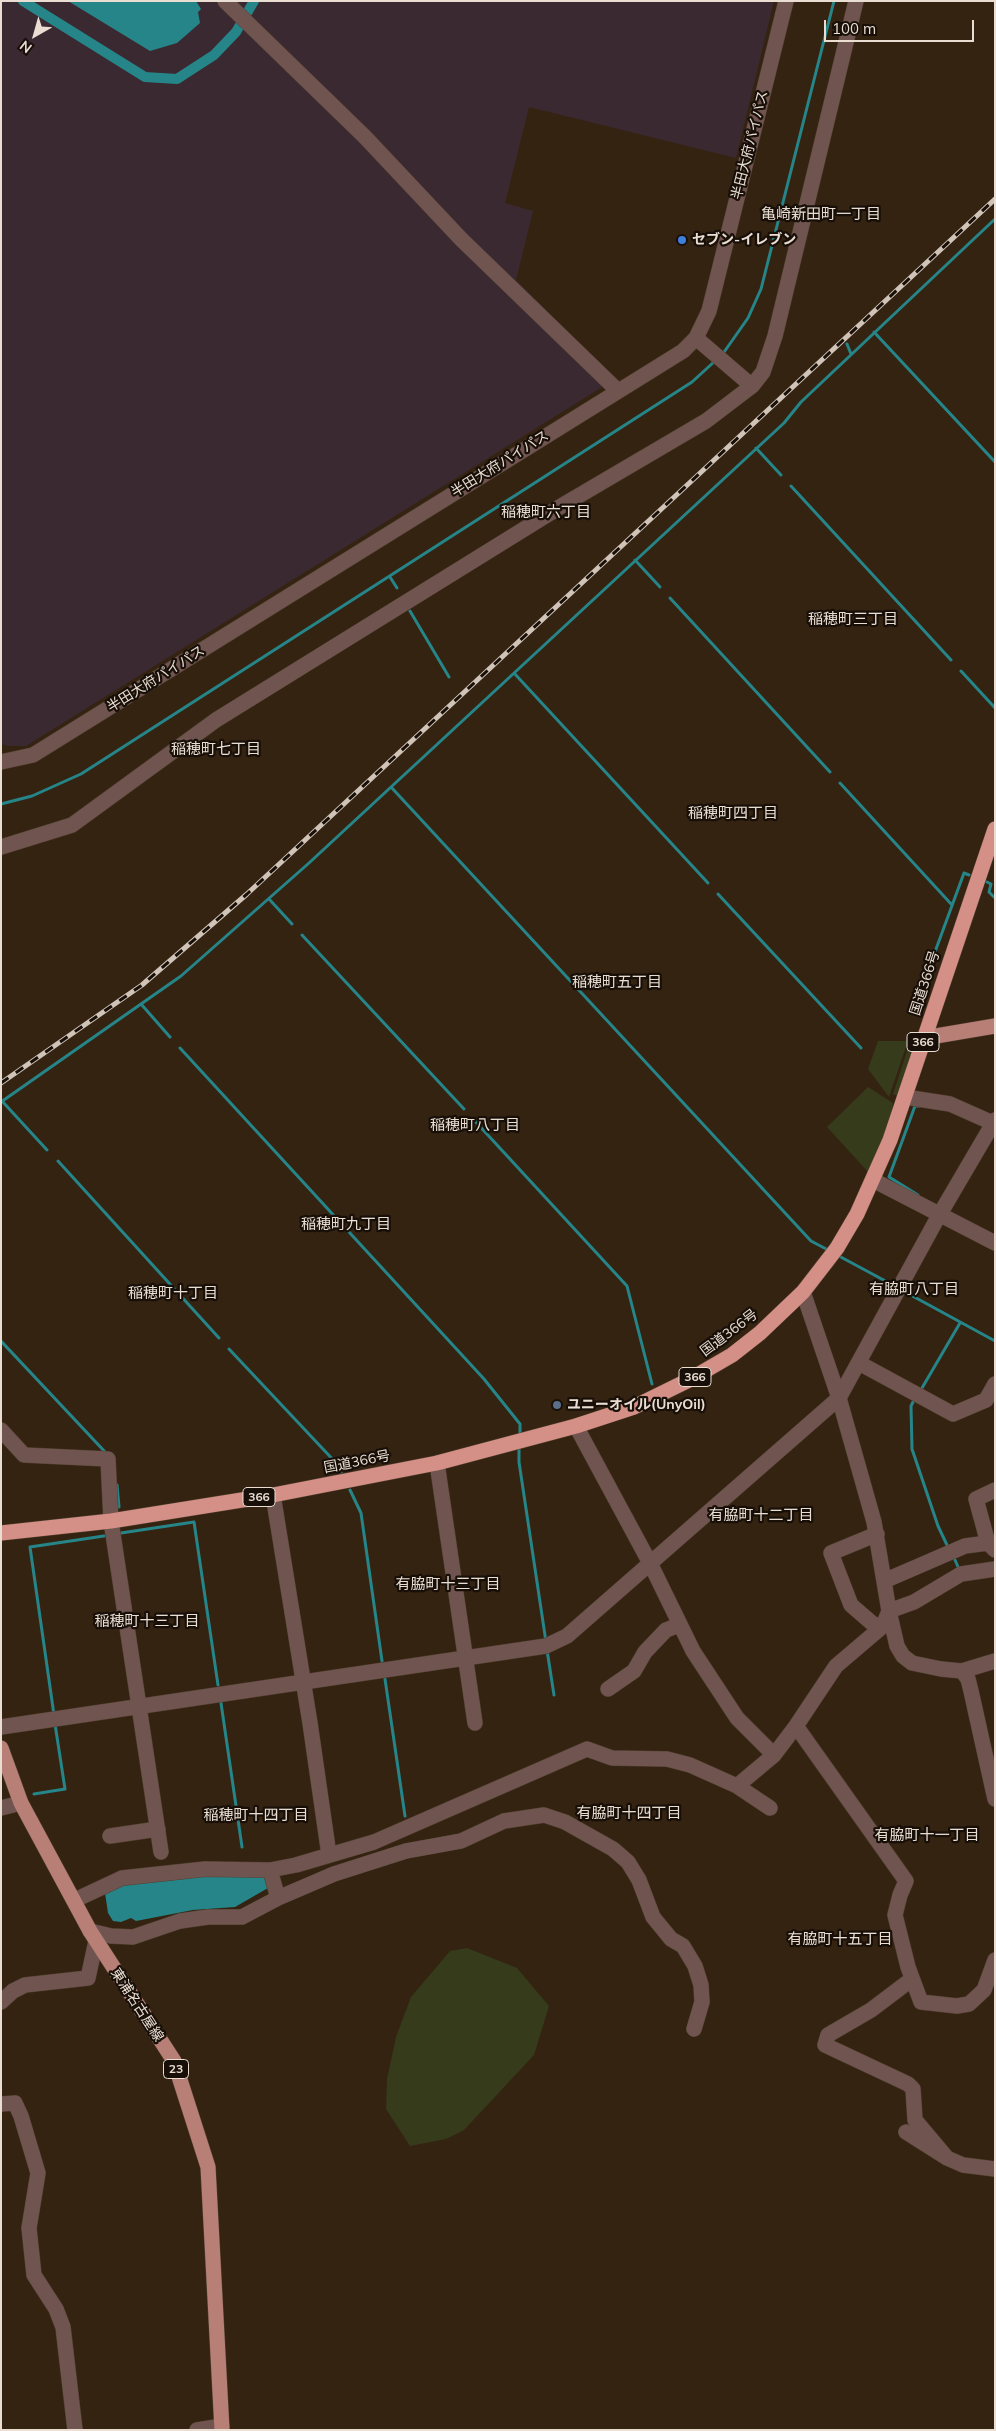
<!DOCTYPE html>
<html>
<head>
<meta charset="utf-8">
<style>
  body { margin:0 }
  #map { position:relative; width:996px; height:2431px; overflow:hidden; background:#352312; font-family:Mulish,sans-serif }
  canvas { display:block }
  .frame { position:absolute; inset:0; border:2px solid #eaded3; pointer-events:none }
  .north { position:absolute; left:10px; top:10px; width:50px; height:50px; -webkit-text-stroke:4px #170f08; paint-order:stroke; rotate:218deg; font-size:14px; font-weight:700; line-height:20px; text-align:center; color:#eaded3 }
  .north::after { content:''; display:block; margin:auto; width:18px; height:22px; background:#eaded3; clip-path:polygon(50% 0,100% 100%,50% 72%,0 100%) }
  .scale { position:absolute; left:824px; top:20px; width:150px; height:22px; box-sizing:border-box; border:2px solid #eaded3; border-top:0; padding-left:6px; font-size:15px; line-height:18px; white-space:nowrap; color:#eaded3; -webkit-text-stroke:4px #170f08; paint-order:stroke }
</style>
</head>
<body>
<div id="map">
<canvas width="996" height="2431"></canvas>
<div class="frame"></div>
<div class="north">N</div>
<div class="scale">100 m</div>
</div>
<script>
const c = document.querySelector('canvas').getContext('2d');
c.lineJoin = 'round';
function fill(path, color) { c.fillStyle = color; c.fill(path, 'evenodd'); }
const poly = rows => new Path2D(rows.map(r => 'M' + r).join(''));
function strokePath(path, color, width, dash) { c.strokeStyle = color; c.lineWidth = width; c.lineCap = dash ? 'butt' : 'round'; c.setLineDash(dash || []); c.stroke(path); }
function label(font, color, halo, rows, align = 'center') {
  c.font = font + ' Mulish,"Noto Sans JP",sans-serif'; c.lineWidth = 4.5; c.setLineDash([]); c.textBaseline = 'middle'; c.strokeStyle = halo; c.fillStyle = color; for (const [text, x, y, turn = 0] of rows) {
    c.save(); c.translate(x, y); c.rotate((+turn || 0) * Math.PI / 180); c.textAlign = isNaN(turn) ? turn : align; if (halo) c.strokeText(text, 0, 0); c.fillText(text, 0, 0); c.restore();
  }
}
fill(poly([
  [1,1,774,1,736,158,529,107,505,203,533,211,516,280,615,379,26,746,9,746,1,744]
]), '#3b2932');
fill(poly([
  [878,1041,908,1041,889,1097,868,1069],
  [910,1042,916,1045,898,1096,893,1094],
  [868,1087,893,1103,891,1118,870,1174,827,1127],
  [467,1948,517,1968,549,2006,534,2055,464,2130,446,2139,410,2146,386,2109,387,2079,396,2037,411,1997,450,1951]
]), '#353b1b');
fill(poly([
  [68,1,196,1,201,9,198,12,200,23,177,43,150,51],
  [219,1873,265,1876,268,1888,235,1907,193,1910,136,1921,131,1918,121,1922,113,1921,108,1913,105,1893,123,1885]
]), '#258588');
strokePath(poly([
  [874,332,995,462],
  [847,344,851,354],
  [722,355,748,318,761,289,834,1],
  [756,448,781,475],
  [791,486,951,660],
  [635,560,660,587],
  [390,577,397,588],
  [670,598,830,772],
  [410,611,449,677],
  [961,671,995,708],
  [514,673,708,883],
  [840,783,952,905],
  [391,787,811,1241,830,1251],
  [1,804,32,796,81,774,692,382,715,361],
  [987,882,991,884,989,892,995,898],
  [718,894,861,1048],
  [269,899,292,924],
  [302,935,464,1109],
  [925,979,964,873,969,875],
  [141,1004,170,1037],
  [180,1048,484,1379,520,1424,520,1436],
  [2,1101,47,1150],
  [1,1102,181,976,309,863,784,423,801,402,995,219],
  [474,1120,627,1286,652,1384],
  [58,1161,219,1338],
  [918,1195,889,1177,915,1106,919,1106],
  [837,1255,891,1284],
  [907,1293,995,1341],
  [1,1341,107,1454],
  [229,1349,338,1465,341,1472],
  [922,1388,960,1323],
  [913,1402,911,1406,912,1449,938,1526,947,1545],
  [519,1445,519,1462,546,1642],
  [117,1485,119,1507],
  [350,1490,361,1513,382,1661],
  [121,1533,194,1522,218,1685],
  [955,1560,959,1569],
  [547,1650,554,1695],
  [385,1679,405,1816],
  [221,1703,242,1847],
  [54,1715,30,1547,104,1536],
  [34,1794,65,1789,55,1724]
]), '#258588', 3);
strokePath(poly([
  [23,1,145,77,177,79,214,55,236,32,254,1]
]), '#258588', 10);
const minor = poly([
  [225,1,365,137,461,239,618,391],
  [696,338,752,386],
  [1,762,33,755,683,351,696,338,709,311,786,1],
  [1,847,72,825,216,720,563,505,706,421,752,386,763,372,775,336,856,1],
  [905,1097,950,1104,995,1124],
  [873,1180,995,1243],
  [803,1292,839,1398,874,1522,889,1611,897,1646,903,1656,912,1663,941,1669,962,1671,995,1661],
  [859,1363,953,1414,986,1400,995,1384],
  [576,1426,651,1565,693,1651,737,1718,774,1755],
  [1,1430,24,1455,108,1459,111,1521,161,1852],
  [437,1463,475,1723],
  [995,1490,976,1499,988,1543,995,1550],
  [273,1495,310,1723,329,1855],
  [877,1534,831,1553,851,1605,873,1624,883,1626],
  [884,1581,965,1546,988,1543],
  [889,1611,914,1602,961,1574,995,1569],
  [962,1671,968,1679,971,1691,995,1799],
  [608,1689,634,1671,645,1652,666,1630,679,1625],
  [796,1726,906,1881,900,1895,895,1915,908,1967,921,2002,957,2006,969,2004,984,1990,995,1960],
  [1,1727,546,1646,567,1636,839,1398,937,1219,995,1120],
  [737,1786,774,1755,796,1726,836,1666,883,1626,889,1611],
  [1,1808,21,1803],
  [110,1836,158,1829],
  [270,1870,278,1898],
  [75,1900,122,1878,205,1869,270,1870,296,1865,374,1842,587,1749,612,1758,667,1759,690,1765,737,1786,770,1808],
  [90,1931,111,1936,133,1937,180,1921,208,1917,242,1917,278,1898,334,1874,406,1851,461,1841,504,1821,544,1815,565,1822,613,1849,628,1862,639,1880,653,1917,671,1939,683,1946,695,1966,701,1985,702,2002,694,2029],
  [912,1979,871,2010,828,2035,825,2045,908,2084,913,2089,915,2120,947,2158],
  [1,2002,13,1991,25,1985,88,1978,96,1941],
  [1,2104,15,2103,21,2116,38,2173,29,2228,34,2275,56,2309,63,2327,75,2430],
  [906,2132,947,2158,963,2165,995,2169],
  [197,2430,222,2426]
]);
const major = poly([
  [924,1038,995,1026],
  [1,1748,21,1803,90,1931,174,2061,208,2167,222,2430]
]);
const highway = poly([
  [1,1533,111,1521,273,1495,437,1463,576,1426,634,1407,689,1380,732,1355,760,1333,803,1292,837,1248,857,1214,890,1140,995,829]
]);
strokePath(minor, '#524131', 16);
strokePath(major, '#524131', 16);
strokePath(highway, '#524131', 16);
strokePath(minor, '#705450', 15);
strokePath(major, '#b87f77', 15);
strokePath(highway, '#d48f86', 15);
const rail = poly([
  [1,1083,142,985,247,894,995,199]
]);
strokePath(rail, '#d0c3b7', 5);
strokePath(rail, '#170f08', 3, [9]);
for (const [x, y, r, color] of [
  [682,240,5,"#3f7fe0"],
  [557,1405,5,"#5c6f8a"]
]) { const dot = new Path2D(); dot.arc(x, y, r, 0, 2 * Math.PI); c.fillStyle = color; c.fill(dot); strokePath(dot, '#170f08', 2); }
for (const [x, y, w] of [
  [923,1042,32],
  [695,1377,32],
  [259,1497,32],
  [176,2069,25]
]) { const box = new Path2D(); box.roundRect(x - w / 2, y - 9.5, w, 19, 4); c.fillStyle = '#170f08'; c.fill(box); strokePath(box, '#eaded3', 1); }
label('bold 12px', '#eaded3', null, [
  ["366",923,1042],
  ["366",695,1377],
  ["366",259,1497],
  ["23",176,2069]
]);
label('14px', '#eaded3', '#170f08', [
  ["半田大府パイパス",750,145,-76],
  ["半田大府パイパス",500,464,-32],
  ["半田大府パイパス",156,679,-32],
  ["国道366号",925,983,-72],
  ["国道366号",729,1333,-37],
  ["国道366号",357,1462,-11],
  ["東浦名古屋線",137,2005,57]
]);
label('bold 14px', '#eaded3', '#170f08', [
  ["セブン-イレブン",692,240],
  ["ユニーオイル(UnyOil)",567,1405]
], 'left');
label('15px', '#eaded3', '#170f08', [
  ["亀崎新田町一丁目",821,214],
  ["稲穂町六丁目",546,512],
  ["稲穂町三丁目",853,619],
  ["稲穂町七丁目",216,749],
  ["稲穂町四丁目",733,813],
  ["稲穂町五丁目",617,982],
  ["稲穂町八丁目",475,1125],
  ["稲穂町九丁目",346,1224],
  ["有脇町八丁目",914,1289],
  ["稲穂町十丁目",173,1293],
  ["有脇町十二丁目",761,1515],
  ["有脇町十三丁目",448,1584],
  ["稲穂町十三丁目",147,1621],
  ["有脇町十四丁目",629,1813],
  ["稲穂町十四丁目",256,1815],
  ["有脇町十一丁目",927,1835],
  ["有脇町十五丁目",840,1939]
]);
</script>
</body>
</html>
